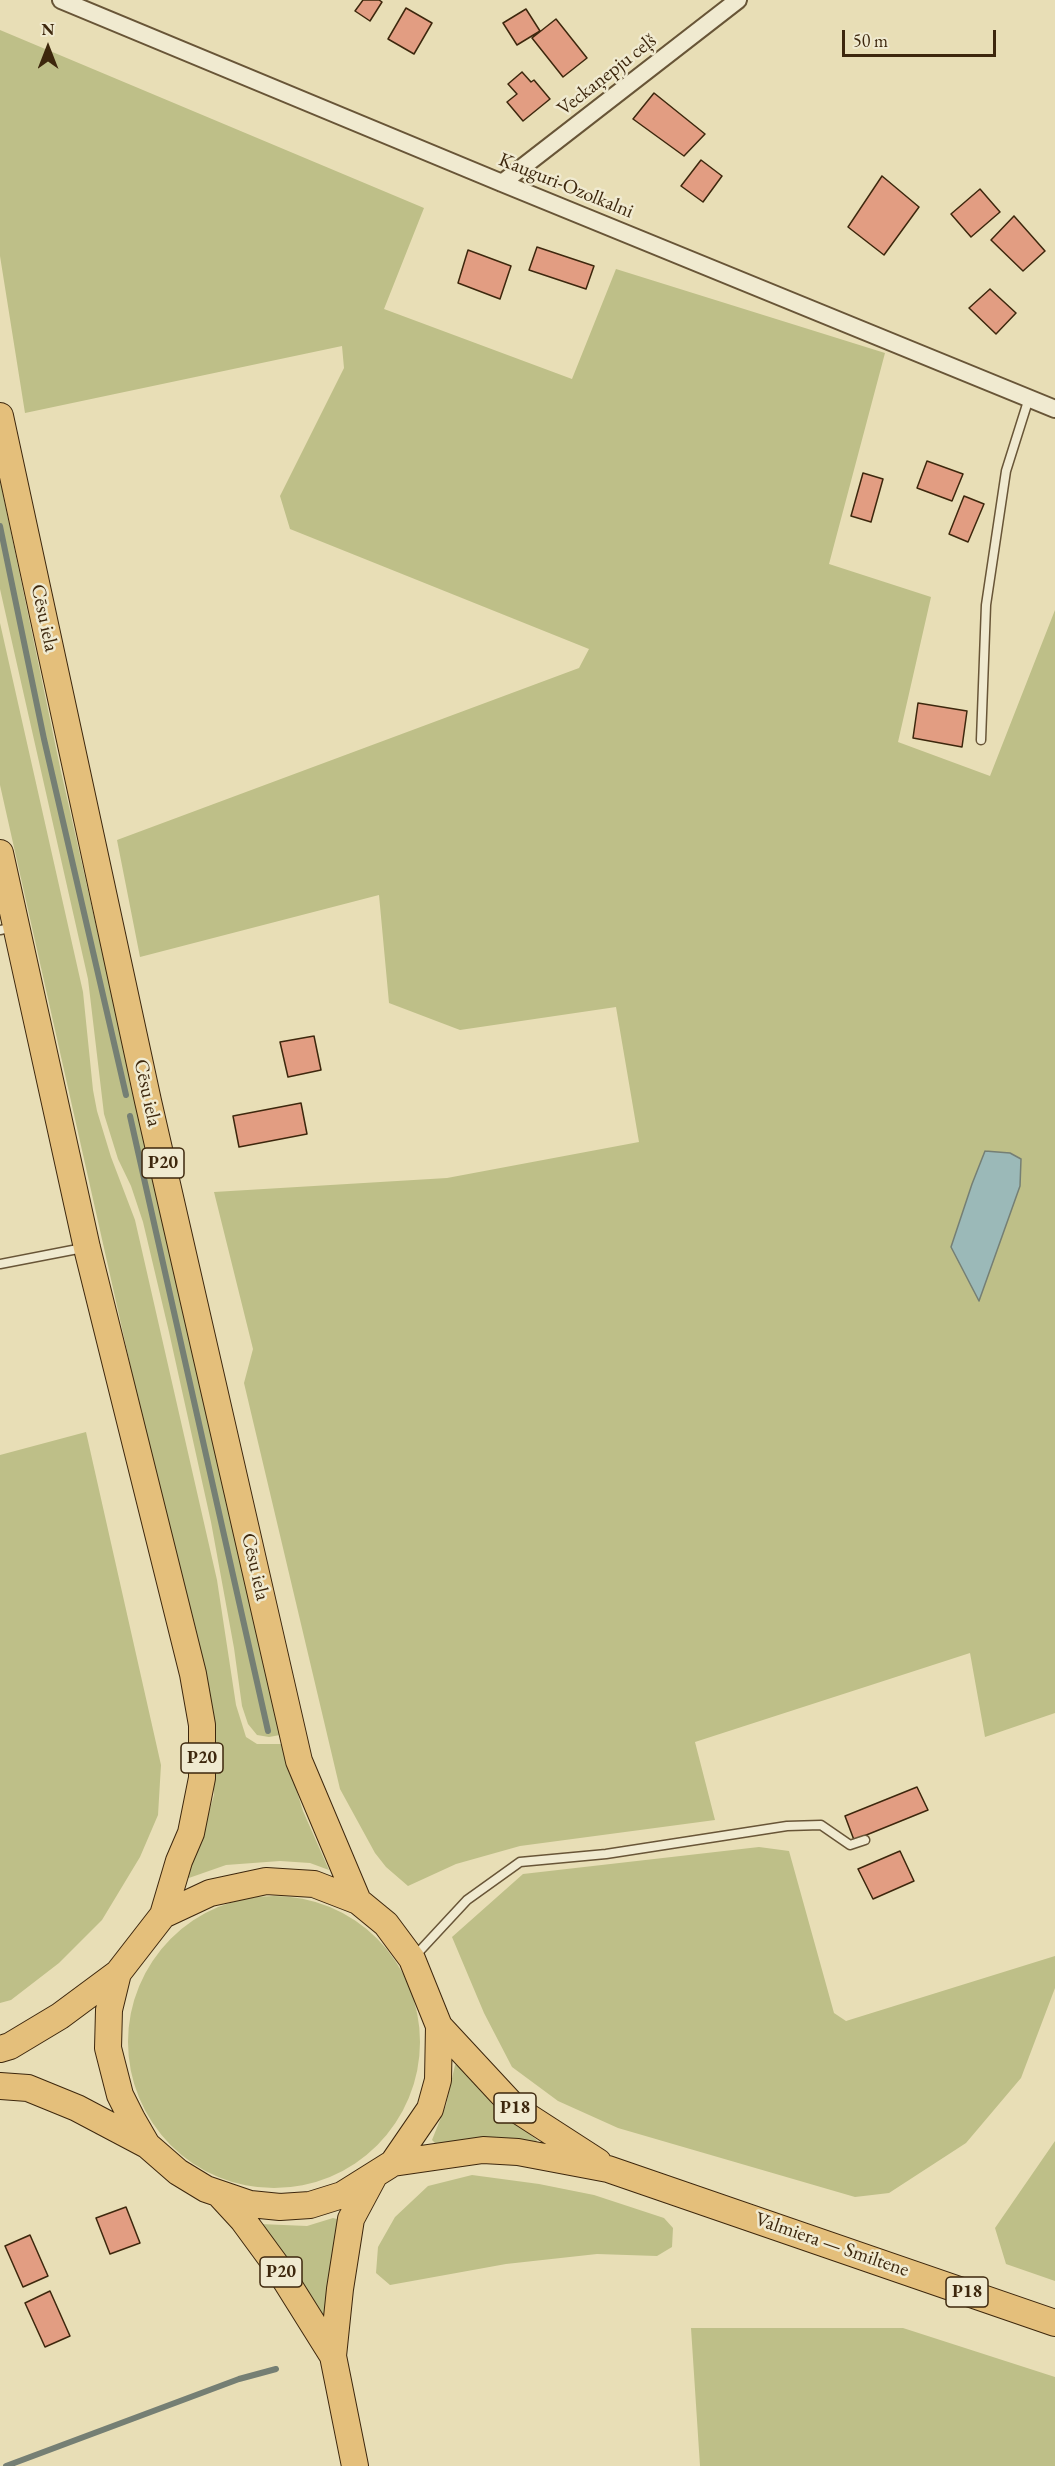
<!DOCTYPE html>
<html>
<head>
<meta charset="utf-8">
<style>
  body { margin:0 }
  #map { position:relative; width:1055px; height:2466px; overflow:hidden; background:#e8deb6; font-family:"EB Garamond",serif }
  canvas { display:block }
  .north { position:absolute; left:18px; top:18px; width:60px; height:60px; -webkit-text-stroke:4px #f0ead0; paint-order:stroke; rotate:0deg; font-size:16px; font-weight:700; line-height:24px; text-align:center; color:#3d270d }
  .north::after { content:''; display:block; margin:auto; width:21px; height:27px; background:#3d270d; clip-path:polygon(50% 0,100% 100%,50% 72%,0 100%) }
  .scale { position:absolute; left:842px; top:30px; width:154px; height:27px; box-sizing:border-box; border:3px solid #3d270d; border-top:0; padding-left:8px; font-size:18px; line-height:21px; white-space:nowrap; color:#3d270d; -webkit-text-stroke:4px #f0ead0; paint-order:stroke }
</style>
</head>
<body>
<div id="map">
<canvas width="1055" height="2466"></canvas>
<div class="north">N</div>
<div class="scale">50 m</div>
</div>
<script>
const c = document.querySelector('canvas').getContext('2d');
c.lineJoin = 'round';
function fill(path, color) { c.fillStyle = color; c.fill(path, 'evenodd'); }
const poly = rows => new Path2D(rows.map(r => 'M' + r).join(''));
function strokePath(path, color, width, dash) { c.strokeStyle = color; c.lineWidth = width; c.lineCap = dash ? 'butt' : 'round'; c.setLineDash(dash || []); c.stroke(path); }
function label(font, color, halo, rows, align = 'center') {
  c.font = font + ' "EB Garamond",serif'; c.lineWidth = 5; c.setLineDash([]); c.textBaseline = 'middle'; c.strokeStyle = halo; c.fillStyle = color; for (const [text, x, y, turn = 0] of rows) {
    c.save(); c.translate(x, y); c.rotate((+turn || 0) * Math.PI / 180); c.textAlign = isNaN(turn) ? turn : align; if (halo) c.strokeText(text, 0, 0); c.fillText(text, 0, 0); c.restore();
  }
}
fill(poly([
  [0,30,424,208,384,309,572,379,616,269,885,353,829,564,931,597,898,742,990,776,1055,610,1055,1713,985,1737,970,1653,695,1742,715,1820,520,1846,456,1864,408,1886,386,1867,375,1853,340,1789,244,1383,253,1349,214,1192,447,1178,639,1142,616,1007,460,1030,389,1003,379,895,140,957,117,840,579,668,589,649,290,529,280,496,344,368,342,346,25,413,0,256],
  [0,480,60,767,280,1735,269,1737,257,1735,248,1724,242,1706,234,1648,211,1522,169,1332,143,1222,131,1186,118,1159,104,1114,88,979,0,589],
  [0,623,83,992,93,1090,97,1111,111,1157,135,1220,217,1580,236,1705,246,1737,257,1744,282,1744,303,1811,329,1870,310,1863,280,1861,226,1865,186,1879,200,1843,214,1795,214,1738,0,785],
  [86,1432,161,1765,158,1815,140,1857,102,1920,59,1963,11,2000,0,2003,0,1455],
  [759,1847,789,1851,834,2013,846,2021,1055,1956,1055,1988,1021,2078,966,2143,889,2193,855,2197,618,2128,558,2101,512,2067,484,2013,452,1937,523,1874],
  '128 2042a146 146 0 1 1 292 0a146 146 0 1 1-292 0Z',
  [462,2063,495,2108,537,2140,534,2146,437,2145,432,2140,446,2105,455,2065],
  [1055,2141,1055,2281,1006,2264,995,2228],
  [472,2175,539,2184,594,2195,664,2218,673,2228,672,2247,657,2256,597,2254,506,2264,390,2285,376,2273,378,2247,395,2217,428,2186],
  [333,2218,337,2219,339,2224,331,2266,325,2322,303,2284,260,2224,307,2226],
  [691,2328,903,2328,1055,2377,1055,2466,700,2466]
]), '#bebf88');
const water = poly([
  [985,1151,1010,1153,1021,1159,1020,1186,979,1301,951,1247,972,1184,985,1151]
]);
fill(water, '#9bb9b8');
strokePath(water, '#757f74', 1.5);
strokePath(poly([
  [0,526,44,739,126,1095],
  [130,1116,268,1731],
  [6,2466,239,2379,276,2369]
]), '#757f74', 6);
const building = poly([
  [363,0,379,0,382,2,370,21,355,11,363,0],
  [406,8,432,23,414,54,388,39,406,8],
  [526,9,540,31,517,45,503,23,526,9],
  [556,19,587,58,563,77,532,38,556,19],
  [522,72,531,82,534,80,550,99,523,121,507,102,517,94,508,84,522,72],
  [654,93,705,134,684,156,633,119,654,93],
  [701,160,722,176,703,202,681,186,701,160],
  [882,176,919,207,884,255,848,227,882,176],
  [980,189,1000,212,971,237,951,214,980,189],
  [1014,216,1045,251,1023,271,991,240,1014,216],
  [537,247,594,266,586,289,529,270,537,247],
  [468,250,511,266,500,299,458,283,468,250],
  [990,289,1016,313,996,334,969,308,990,289],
  [927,461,963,474,952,501,917,488,927,461],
  [863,473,883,479,871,522,851,516,863,473],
  [964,496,984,504,968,542,949,534,964,496],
  [918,703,967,711,962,747,913,738,918,703],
  [314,1036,321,1070,288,1077,280,1042,314,1036],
  [301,1103,307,1134,239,1147,233,1116,301,1103],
  [917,1787,928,1810,854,1840,845,1816,917,1787],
  [900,1851,914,1881,873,1899,858,1869,900,1851],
  [126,2207,140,2243,110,2254,96,2218,126,2207],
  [30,2235,48,2276,23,2287,5,2246,30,2235],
  [50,2291,70,2336,45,2347,25,2303,50,2291]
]);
fill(building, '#e29d82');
strokePath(building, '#3d270d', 1.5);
const service = poly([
  [981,740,986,605,1006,471,1029,398],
  [0,930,14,927],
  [0,1264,83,1248],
  [415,1956,467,1900,520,1862,606,1854,787,1826,821,1825,850,1845,865,1840]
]);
const minor = poly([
  [61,0,502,183,1055,409],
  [502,183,738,0]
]);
const primary = poly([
  [0,416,148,1101,299,1761,358,1901],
  [0,853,87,1248,193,1674,202,1725,202,1778,191,1833,179,1861,163,1915],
  [266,1881,314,1884,358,1901,386,1924,412,1959,439,2026,438,2080,430,2109,393,2163,342,2195,310,2205,280,2207,250,2204,206,2189,178,2172,147,2145,132,2119,120,2095,108,2048,109,2010,118,1973,163,1915,210,1893,266,1881],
  [439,2026,516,2109,598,2162],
  [0,2049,10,2046,60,2016,118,1973],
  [0,2086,28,2088,77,2108,147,2145],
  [393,2163,483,2150,518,2152,608,2169,1055,2323],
  [220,2195,243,2220,276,2265,333,2356],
  [355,2466,333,2356,340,2289,351,2219,374,2176]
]);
strokePath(service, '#685537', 11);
strokePath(minor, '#685537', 20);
strokePath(primary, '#3d270d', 28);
strokePath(service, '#f0ead0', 8);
strokePath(minor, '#f0ead0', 16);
strokePath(primary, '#e4bf7b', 26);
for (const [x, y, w] of [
  [163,1163,42],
  [202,1758,42],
  [515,2108,42],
  [281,2272,42],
  [967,2292,42]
]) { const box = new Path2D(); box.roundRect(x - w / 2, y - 15, w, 30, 4.5); c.fillStyle = '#f0ead0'; c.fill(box); strokePath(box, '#3d270d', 1.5); }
label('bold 18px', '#3d270d', null, [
  ["P20",163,1163],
  ["P20",202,1758],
  ["P18",515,2108],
  ["P20",281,2272],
  ["P18",967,2292]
]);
label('20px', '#3d270d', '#f0ead0', [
  ["Veckaņepju ceļš",607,75,-38],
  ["Kauguri-Ozolkalni",566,186,22],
  ["Cēsu iela",44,618,78],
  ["Cēsu iela",147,1093,78],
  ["Cēsu iela",255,1567,77],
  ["Valmiera — Smiltene",832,2245,19]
]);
</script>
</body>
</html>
